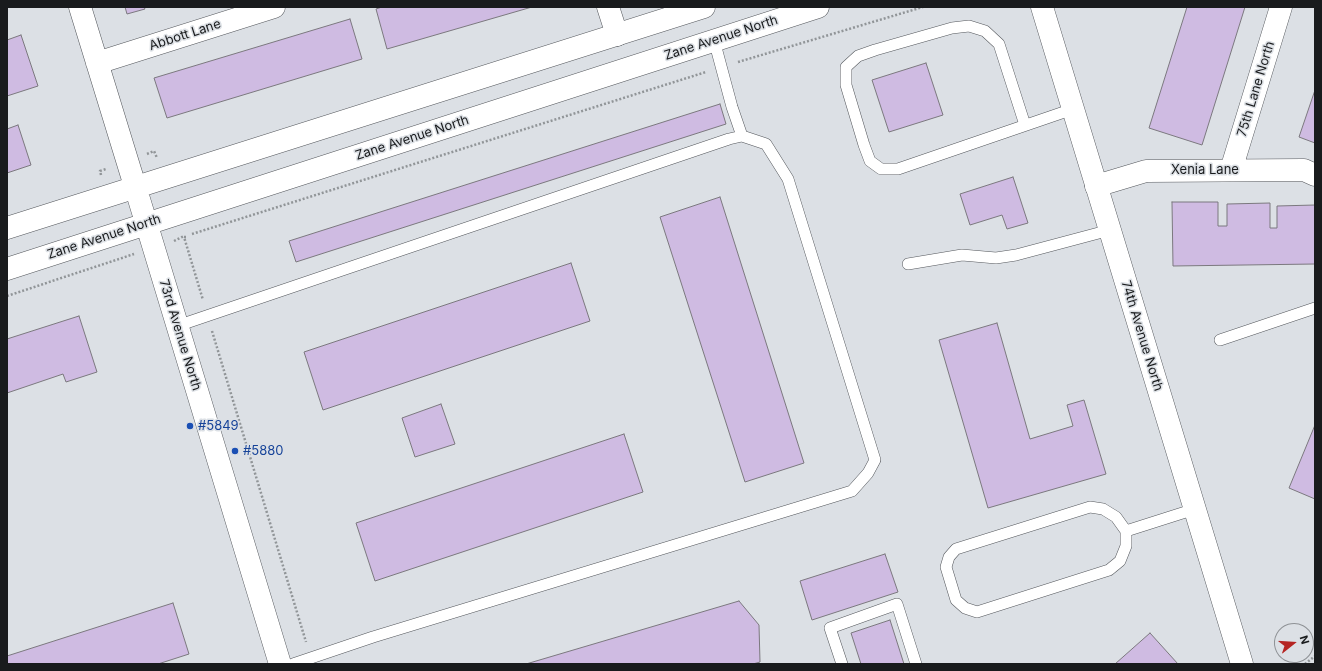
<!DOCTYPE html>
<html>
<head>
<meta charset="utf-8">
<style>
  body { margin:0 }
  #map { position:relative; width:1322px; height:671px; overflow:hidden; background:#dce0e5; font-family:Inter,sans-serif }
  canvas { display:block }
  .frame { position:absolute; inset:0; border:8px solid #191b1d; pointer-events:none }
  .north { position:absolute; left:1274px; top:623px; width:40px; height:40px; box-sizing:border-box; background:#dce0e5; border:1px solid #8e9195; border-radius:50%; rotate:73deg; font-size:11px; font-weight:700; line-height:16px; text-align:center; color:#191b1d }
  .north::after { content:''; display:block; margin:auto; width:14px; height:18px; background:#b52523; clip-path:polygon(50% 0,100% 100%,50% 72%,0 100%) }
</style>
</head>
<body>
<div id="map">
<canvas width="1322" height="671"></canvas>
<div class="frame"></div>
<div class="north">N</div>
</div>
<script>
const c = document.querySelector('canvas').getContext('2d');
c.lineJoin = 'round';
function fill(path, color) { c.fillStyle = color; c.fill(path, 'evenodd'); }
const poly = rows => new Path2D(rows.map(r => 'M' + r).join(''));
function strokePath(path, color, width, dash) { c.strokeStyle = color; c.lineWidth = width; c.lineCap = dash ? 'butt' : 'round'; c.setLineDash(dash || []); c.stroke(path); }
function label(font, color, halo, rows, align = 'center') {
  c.font = font + ' Inter,sans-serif'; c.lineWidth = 3; c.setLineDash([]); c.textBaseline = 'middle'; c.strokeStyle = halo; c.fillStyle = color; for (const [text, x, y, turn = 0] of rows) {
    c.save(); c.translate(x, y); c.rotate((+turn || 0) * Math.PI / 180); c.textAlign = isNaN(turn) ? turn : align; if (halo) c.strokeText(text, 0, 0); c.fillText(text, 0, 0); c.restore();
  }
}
const building = poly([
  [125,7,144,7,145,9,127,14,125,7],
  [382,7,532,7,387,49,376,9,382,7],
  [1187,7,1245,7,1202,145,1149,128,1187,7],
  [350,19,362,59,167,118,154,78,350,19],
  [21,35,38,86,7,96,7,40,21,35],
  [926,63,943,115,889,132,872,80,926,63],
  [1315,90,1315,143,1299,137,1315,90],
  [720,104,726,124,296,262,289,241,720,104],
  [18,125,31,165,7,173,7,129,18,125],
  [1013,177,1028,223,1007,229,1002,215,970,225,960,194,1013,177],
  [720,197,804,463,745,482,660,217,720,197],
  [1172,202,1218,202,1218,226,1227,226,1227,204,1270,203,1270,228,1277,228,1277,206,1315,205,1315,264,1173,266,1172,202],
  [571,263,590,321,323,410,304,352,571,263],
  [79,316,97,372,66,382,63,374,7,393,7,339,79,316],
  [997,323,1030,439,1073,426,1067,405,1084,400,1106,474,988,508,939,340,997,323],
  [441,404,455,444,415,457,402,418,441,404],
  [1315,425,1315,499,1289,488,1315,425],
  [624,434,643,492,375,581,356,523,624,434],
  [885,554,898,592,812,620,800,581,885,554],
  [739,601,759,625,760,662,753,664,526,664,739,601],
  [173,603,189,654,158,664,7,664,7,656,173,603],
  [890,620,904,664,861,664,851,633,890,620],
  [1150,633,1178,664,1115,664,1150,633]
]);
fill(building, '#cfbbe2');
strokePath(building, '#7b787e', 1);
const lane = poly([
  [714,40,732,107,742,136],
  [1025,125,999,44,985,31,969,26,952,28,875,50,858,56,846,67,846,85,864,145,870,161,881,169,898,169,1073,109],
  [908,264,962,255,996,258,1016,255,1110,230],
  [177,326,729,139,742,136,766,144,788,179,875,460,868,473,852,491,373,637,293,664],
  [1220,340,1315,308],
  [1126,531,1116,517,1103,509,1090,507,956,549,949,557,946,567,956,600,965,608,977,612,1109,570,1120,561,1126,546,1126,531,1195,509],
  [842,664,830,628,897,604,916,664]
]);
const street = poly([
  [80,7,135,186],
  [608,7,617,35],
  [97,63,274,7],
  [1231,170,1281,7],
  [1096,186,1146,171,1304,170,1315,175]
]);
const secondary = poly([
  [1042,7,1242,664],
  [135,186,280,664],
  [7,228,704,7],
  [7,269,818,7]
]);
strokePath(lane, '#54575c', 12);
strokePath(street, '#54575c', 23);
strokePath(secondary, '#54575c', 23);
strokePath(poly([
  [738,62,923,7],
  [147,154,154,151,157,158],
  [101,175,100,171,106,169],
  [192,234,706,72],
  [186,237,184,237,203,300],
  [174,241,184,236],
  [7,296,134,254],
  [212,331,306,642],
  [1305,664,1315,656]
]), '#919598', 2.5, [2, 2]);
strokePath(lane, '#fff', 11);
strokePath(street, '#fff', 22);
strokePath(secondary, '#fff', 22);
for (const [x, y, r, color] of [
  [190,426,4,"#1a4fb4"],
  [235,451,4,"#1a4fb4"]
]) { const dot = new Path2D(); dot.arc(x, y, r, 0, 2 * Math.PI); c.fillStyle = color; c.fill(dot); strokePath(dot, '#dce0e5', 1.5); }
label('13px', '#191b1d', '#dce0e5', [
  ["Abbott Lane",185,35,-18],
  ["Zane Avenue North",721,38,-18],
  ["75th Lane North",1256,89,-73],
  ["Zane Avenue North",412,138,-18],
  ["Xenia Lane",1205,170],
  ["Zane Avenue North",104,237,-18],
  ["73rd Avenue North",180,335,73],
  ["74th Avenue North",1142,336,73]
]);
label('13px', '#164399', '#dce0e5', [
  ["#5849",198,426],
  ["#5880",243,451]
], 'left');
</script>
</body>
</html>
